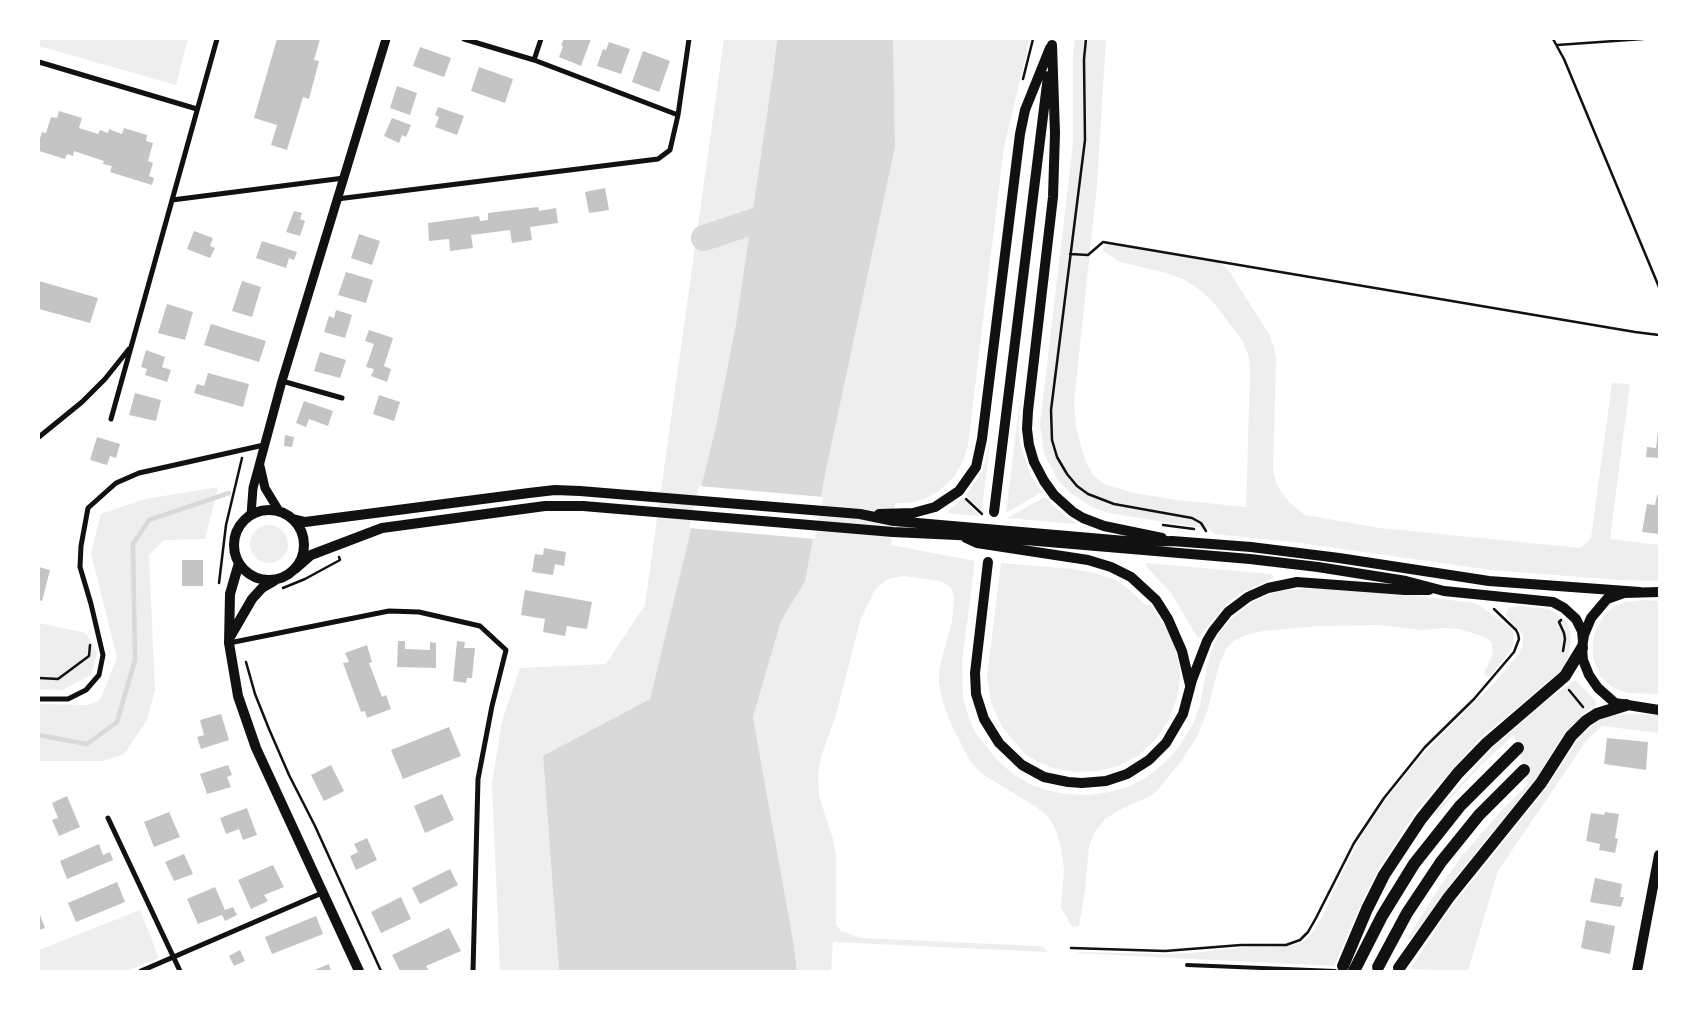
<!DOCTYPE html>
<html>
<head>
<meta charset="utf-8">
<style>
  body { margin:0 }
  #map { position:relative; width:1698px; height:1010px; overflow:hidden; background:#fff; font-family:"IBM Plex Sans",sans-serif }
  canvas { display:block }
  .frame { position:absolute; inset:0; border:40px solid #fff; pointer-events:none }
</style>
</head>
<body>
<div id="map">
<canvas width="1698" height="1010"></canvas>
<div class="frame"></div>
</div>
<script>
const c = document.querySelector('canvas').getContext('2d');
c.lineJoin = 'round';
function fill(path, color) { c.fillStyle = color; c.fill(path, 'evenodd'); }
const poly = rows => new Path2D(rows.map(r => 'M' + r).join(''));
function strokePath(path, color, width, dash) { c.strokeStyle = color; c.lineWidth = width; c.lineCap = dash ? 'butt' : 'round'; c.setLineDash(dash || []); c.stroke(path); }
fill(poly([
  [39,39,188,39,176,85,39,46],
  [724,39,777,39,773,73,736,324,716,426,683,564,650,699,543,757,559,971,500,971,492,783,502,721,520,668,606,664,645,605],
  [893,39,1030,39,1004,147,968,445,963,461,954,477,939,491,924,499,909,503,895,503,891,545,975,561,962,662,963,698,969,718,975,732,997,760,1013,774,1030,784,1046,790,1066,794,1088,795,1110,792,1128,787,1147,777,1168,760,1180,745,1193,724,1200,705,1207,666,1213,647,1220,632,1232,618,1255,601,1276,592,1295,589,1317,589,1410,595,1474,603,1482,607,1512,630,1514,636,1513,644,1508,654,1489,677,1486,676,1484,673,1493,653,1492,643,1487,638,1476,634,1459,629,1445,628,1423,630,1379,625,1319,626,1263,631,1246,635,1235,640,1226,649,1219,665,1207,712,1196,738,1180,763,1155,793,1142,800,1123,808,1105,819,1094,833,1089,846,1085,890,1079,926,1072,927,1061,907,1064,870,1061,847,1055,828,1048,816,1035,806,982,774,970,761,950,722,943,703,939,683,939,669,952,622,954,596,951,588,946,584,941,581,903,576,888,579,875,589,860,621,836,715,821,757,818,774,819,796,833,839,836,856,836,925,841,931,861,938,1038,946,1043,947,1047,952,833,942,831,971,797,971,794,946,753,717,781,621,805,581,826,470,895,147],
  [1075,39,1106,39,1097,185,1074,402,1076,426,1081,446,1086,462,1093,475,1104,484,1134,493,1176,500,1246,507,1250,374,1249,357,1242,340,1214,303,1200,290,1183,279,1166,273,1120,262,1102,250,1105,245,1113,243,1213,260,1222,264,1229,271,1269,334,1274,347,1276,359,1273,470,1276,484,1289,502,1305,515,1380,528,1581,548,1591,538,1612,383,1630,384,1610,539,1659,545,1659,581,1619,580,1491,570,1301,543,1215,534,1209,529,1108,513,1092,507,1072,494,1058,480,1044,454,1040,424,1073,144,1073,54],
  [1021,391,1019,423,1020,444,1031,476,1042,492,1006,513],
  [991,434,982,510,981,510,966,495,976,481,984,466],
  [218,487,205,539,164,540,149,555,155,691,147,720,124,754,103,761,39,761,39,704,88,705,100,700,117,658,91,553,101,514,145,499],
  [1045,497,1059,511,1077,524,1007,518],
  [963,498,979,515,980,516,948,513,948,511],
  '250 544a19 19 0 1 1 38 0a19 19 0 1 1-38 0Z',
  [1001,563,1073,569,1095,573,1116,580,1126,587,1147,606,1150,603,1167,630,1175,648,1179,664,1180,678,1178,695,1168,722,1155,740,1139,755,1116,767,1097,771,1076,772,1056,769,1038,762,1024,753,1002,727,991,702,987,676],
  [1146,563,1271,574,1274,576,1272,579,1244,591,1227,603,1198,638,1171,593,1147,567],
  [1643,600,1659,601,1659,694,1627,693,1612,687,1601,677,1593,658,1593,637,1602,618,1612,608,1624,602],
  [1518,606,1549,609,1565,620,1569,626,1571,641,1568,658,1563,668,1555,676,1478,740,1417,810,1379,868,1364,898,1334,966,1075,953,1081,952,1160,954,1191,953,1247,947,1293,945,1301,943,1308,938,1316,928,1323,915,1344,870,1365,830,1387,798,1413,765,1495,682,1520,652,1523,645,1523,635,1506,615,1508,608],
  [39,623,86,633,97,653,91,675,62,690,39,689],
  [1575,680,1595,700,1596,705,1583,714,1565,733,1534,782,1464,866,1410,940,1407,939,1441,885,1462,856,1501,811,1528,784,1514,735,1481,765,1435,816,1433,815,1496,745,1544,703],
  [1626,714,1659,715,1659,733,1602,726,1586,741,1498,871,1468,971,1410,969,1450,909,1546,789,1578,739,1587,730,1600,720,1610,716],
  [140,910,159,958,126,971,39,971,39,950]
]), '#eee');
fill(poly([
  [777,39,893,39,895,147,826,470,805,581,781,621,753,717,794,946,797,971,559,971,543,756,650,699,716,426,736,324,773,73]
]), '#d9d9d9');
fill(poly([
  [699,486,823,497,815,539,689,528]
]), '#fff');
strokePath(poly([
  [39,735,87,744,117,722,135,660,133,544,149,520,229,493]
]), '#d9d9d9', 4.5);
strokePath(poly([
  [704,238,761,219,784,207]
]), '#d9d9d9', 26);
fill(poly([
  [277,39,320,39,314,60,319,61,309,99,303,97,287,150,271,145,277,125,254,118],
  [564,39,591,39,581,66,559,57,563,46,561,45],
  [609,42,630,49,621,74,597,66,603,49,606,50],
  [420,47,451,58,444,77,413,66],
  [643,51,670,61,659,92,632,82],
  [479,67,513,79,505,103,471,91],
  [397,86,417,93,410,115,390,108],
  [438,107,464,116,457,135,435,127,439,117,435,115],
  [59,111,82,118,79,128,98,134,100,130,108,133,109,129,122,134,124,128,147,135,146,141,153,143,148,161,153,163,149,176,154,178,152,185,110,172,112,166,103,164,104,161,74,151,73,156,67,154,65,159,39,151,39,142,42,132,46,133,51,117,57,118],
  [392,118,411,125,406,137,402,135,399,143,384,136],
  [605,188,609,210,589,213,585,192],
  [538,207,539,211,556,208,558,223,530,227,532,240,512,243,510,230,471,235,473,248,450,251,449,239,429,241,428,223,479,216,480,221,488,220,488,213],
  [294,211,302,213,300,219,305,221,300,236,286,232],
  [194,231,213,238,210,246,215,248,210,258,187,249],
  [359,234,380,241,372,265,351,258],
  [262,241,297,252,294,260,289,258,286,268,256,258],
  [346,272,373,280,366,303,338,295],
  [39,281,98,298,90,323,39,309],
  [242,281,261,287,252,317,232,311],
  [167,304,193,312,185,340,158,333],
  [336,310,352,315,345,338,324,332,329,316,334,318],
  [211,324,266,341,259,362,204,345],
  [369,330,393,338,384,366,391,369,387,382,371,376,374,369,366,367,374,344,365,341],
  [146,350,165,357,162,367,171,370,167,382,145,375,147,369,141,367],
  [320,352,346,360,340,378,314,371],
  [208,373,249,384,243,407,194,393,197,384,204,386],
  [135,393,161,400,156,421,129,415],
  [379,395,400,402,394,421,373,414],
  [304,401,333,411,328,426,309,419,306,427,296,423],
  [1658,430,1659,458,1646,457,1647,447,1656,448],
  [285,435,294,437,292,447,284,446],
  [97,437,120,444,116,458,110,456,107,465,90,460],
  [1657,495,1659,496,1659,534,1642,532,1647,504,1655,505],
  [544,548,566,552,564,566,555,564,553,575,532,572,535,554,543,555],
  [182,560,203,560,203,586,182,586],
  [39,567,50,570,42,601,39,600],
  [525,590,592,602,587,629,567,626,565,636,543,632,545,619,521,615],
  [398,641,405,641,405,649,430,650,430,642,436,643,436,668,397,667],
  [457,641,465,642,464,648,475,648,472,678,467,678,466,683,453,681],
  [367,645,372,662,369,663,382,697,386,695,391,709,367,718,365,711,361,712,343,663,349,662,345,653],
  [221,714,229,740,201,749,197,737,204,735,200,720],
  [449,727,461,756,403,779,391,750],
  [1607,738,1648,742,1646,770,1604,764],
  [228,765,232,775,227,777,231,787,207,794,200,774],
  [331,765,344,791,324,801,311,775],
  [442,794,454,820,425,833,414,806],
  [67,796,80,827,59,836,52,820,58,818,52,803],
  [247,808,257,835,243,840,239,829,226,834,220,818],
  [169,812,180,837,154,847,144,822],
  [1605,812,1619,814,1615,838,1618,839,1615,853,1599,850,1600,844,1586,841,1591,813,1604,815],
  [367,838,377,860,356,870,350,856,358,852,354,844],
  [99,844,103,855,110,852,113,860,67,879,60,861],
  [184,854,193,874,174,881,165,862],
  [273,865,284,887,264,895,268,901,251,909,238,880],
  [450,869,458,885,420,904,412,888],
  [1595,878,1622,884,1620,897,1624,897,1621,907,1590,902],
  [117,882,125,902,76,922,68,903],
  [215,887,225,910,233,907,237,915,225,921,222,915,198,924,187,899],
  [401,897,411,919,381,933,371,912],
  [39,912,45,928,39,930],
  [316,916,323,934,272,954,265,937],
  [1586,920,1615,926,1610,954,1581,948],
  [449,928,461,951,426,966,429,971,400,971,392,955],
  [240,950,245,961,234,966,229,956],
  [329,964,331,971,312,971]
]), '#c4c4c4');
strokePath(poly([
  [1086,39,1084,59,1085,140,1051,410,1052,440,1057,457,1067,474,1077,486,1088,494,1114,504,1192,518,1201,523,1206,531],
  [1553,39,1564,59,1659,287],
  [1557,45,1643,39],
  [1023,79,1033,39],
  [1070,254,1088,255,1103,242,1635,332,1659,335],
  [966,499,982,514],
  [1163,525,1194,529],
  [219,583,226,525,242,458],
  [283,588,305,579,340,560,339,557],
  [1561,620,1559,622,1564,633,1565,639,1563,651],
  [246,662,255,694,269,729,289,775,315,826,381,971],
  [39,678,58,679,89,656,90,645],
  [1569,690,1583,707],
  [1071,948,1165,951,1241,945,1286,945,1300,940,1308,932,1316,918,1354,843,1384,798,1425,747,1474,699,1514,652,1519,639,1518,634,1516,630,1494,609]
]), '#111', 2.5);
strokePath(poly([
  [1187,965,1335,971]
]), '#111', 4);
strokePath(poly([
  [464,39,534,60,678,115],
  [534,60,541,39],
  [39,62,197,109],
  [337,199,658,159,670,150,678,115,689,39],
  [172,200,344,178],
  [282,381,342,398],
  [111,419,217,39],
  [39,437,82,402,105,379,129,349],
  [229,643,389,611,419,612,480,626,506,650,492,706,478,779,473,971],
  [39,699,68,699,86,690,99,675,103,655,91,604,80,567,81,546,88,508,116,483,139,473,264,445],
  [108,818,180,971],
  [141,971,322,893]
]), '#111', 5);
strokePath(poly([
  [260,466,265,488,279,511],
  [251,515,253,488,282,381,386,39]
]), '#111', 9);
strokePath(poly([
  [1052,45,1055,133,1053,197,1028,411,1027,429,1029,445,1034,462,1044,481,1054,495,1073,512,1083,518,1104,526,1162,538],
  '234 545a35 35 0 1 1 70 0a35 35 0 1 1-70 0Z',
  [994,512,1048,76],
  [879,514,913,513,935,507,959,491,976,467,982,439,1020,134,1025,110,1050,48],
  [293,519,305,522,529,493,555,490,580,491,860,514,894,521,1137,542,1172,541,1251,547,1339,558,1489,581,1640,592],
  [966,538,977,543,1088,560,1111,567,1131,577,1156,600,1168,619,1182,651,1190,685],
  [988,562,975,673,976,694,984,719,999,743,1022,765,1044,777,1068,782,1082,783,1106,781,1127,774,1149,760,1166,743,1183,714,1192,680,1207,641,1213,631,1228,612,1248,597,1268,588,1297,582,1405,590,1429,590],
  [239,563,230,594,229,643,238,696,256,748,359,971],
  [295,569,311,555,382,528,545,506,583,506,893,532,978,536,1250,559,1318,567,1406,581,1444,591,1553,602,1564,608,1576,619,1582,631,1583,641],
  [1659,592,1624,593,1607,599,1591,618,1584,635,1582,648,1583,660,1589,675,1598,688,1615,703,1659,710],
  [230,637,252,599,262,588,274,581],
  [1637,971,1659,855]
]), '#111', 10);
strokePath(poly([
  [1343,966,1367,909,1384,875,1421,819,1458,773,1487,743,1565,676,1582,648],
  [1378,967,1407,913,1441,862,1479,815,1524,770],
  [1399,968,1449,897,1541,783,1571,736,1586,721,1597,714,1626,705],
  [1354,971,1382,916,1414,864,1460,806,1518,748]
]), '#111', 12);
</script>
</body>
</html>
